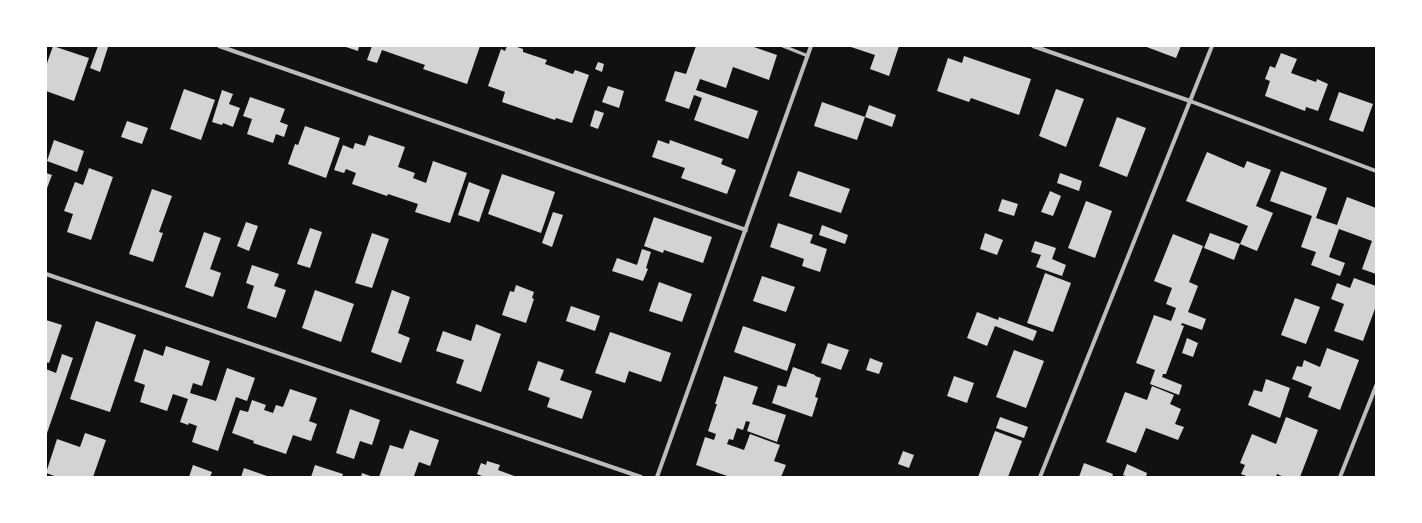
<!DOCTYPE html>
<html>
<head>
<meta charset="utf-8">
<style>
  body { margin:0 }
  #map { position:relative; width:1422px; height:523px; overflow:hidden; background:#111; font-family:Commissioner,sans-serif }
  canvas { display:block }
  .frame { position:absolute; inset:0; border:47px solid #fff; pointer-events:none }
</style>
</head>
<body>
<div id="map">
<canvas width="1422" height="523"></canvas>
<div class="frame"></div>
</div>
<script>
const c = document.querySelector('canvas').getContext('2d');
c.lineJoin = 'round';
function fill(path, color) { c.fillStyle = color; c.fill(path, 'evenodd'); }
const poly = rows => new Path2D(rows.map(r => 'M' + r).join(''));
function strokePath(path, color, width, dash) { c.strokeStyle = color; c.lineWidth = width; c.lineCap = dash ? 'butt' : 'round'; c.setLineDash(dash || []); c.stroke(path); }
fill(poly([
  [53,46,89,58,74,101,46,91,46,66],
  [98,46,108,47,100,72,90,68],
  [343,46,359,46,358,51],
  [372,46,480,46,467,84,423,69,425,65,382,50,377,63,367,60],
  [507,46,514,46,523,49,523,52,547,60,545,64,573,74,575,70,589,75,572,123,556,118,555,120,502,102,505,92,488,86,501,49,505,51],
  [696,46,751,46,777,55,769,80,733,67,726,88,700,79,696,90,758,111,748,139,694,120,702,98,694,95,689,109,665,101,675,71,686,74],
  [848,46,899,46,889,76,870,69,875,55],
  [1144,46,1181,46,1176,58],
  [1281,53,1297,59,1291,73,1316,82,1317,79,1328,84,1318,111,1306,107,1305,111,1265,96,1270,81,1265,79,1270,66,1275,68],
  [964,56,1031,79,1019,115,971,98,969,102,937,91,948,58,962,63],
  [598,62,604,64,602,72,595,69],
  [608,86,624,91,619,108,602,102],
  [184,89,215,100,201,140,170,129],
  [1056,89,1084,99,1066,147,1039,136],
  [222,90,233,94,229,104,240,108,233,127,223,123,222,125,212,122],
  [1339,92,1373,104,1363,132,1329,120],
  [250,97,285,109,280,122,288,125,284,137,276,134,273,143,247,134,252,119,243,116],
  [822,102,865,117,857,140,814,126],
  [869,105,896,115,892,127,865,117],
  [595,110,604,113,598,129,590,126],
  [1117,117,1146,128,1127,177,1099,166],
  [127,121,148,128,142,144,121,137],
  [305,126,340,138,326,178,288,164,295,144,298,145],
  [369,135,405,147,398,167,415,173,413,178,426,183,433,161,467,173,450,223,415,212,418,204,388,194,387,196,352,184,356,173,346,169,344,173,334,170,343,145,353,149,355,143,365,146],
  [54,140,84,151,77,172,47,161],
  [658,140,669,144,670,140,723,159,721,164,736,170,727,194,681,178,685,168,652,157],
  [1207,152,1244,168,1247,161,1271,170,1256,206,1273,213,1257,251,1240,244,1248,226,1186,201],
  [89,168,113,177,91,240,67,232,73,214,64,211,75,182,83,185],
  [798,171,850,189,841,213,789,196],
  [1281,171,1327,188,1316,218,1337,225,1347,197,1376,208,1376,274,1362,269,1372,241,1339,229,1329,257,1345,263,1340,276,1311,265,1316,252,1301,247,1312,216,1270,201],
  [46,173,52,175,46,191],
  [1060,173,1082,181,1079,191,1057,183],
  [502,174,555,192,541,233,488,214],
  [469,182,490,190,479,222,458,215],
  [152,189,172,196,159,232,163,233,153,262,129,254],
  [1050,191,1061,196,1053,216,1041,212],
  [1002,199,1018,204,1014,216,998,211],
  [1086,201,1112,211,1095,258,1068,248],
  [553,212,563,215,552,247,542,243],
  [654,217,712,237,703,263,664,250,663,253,644,246],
  [246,222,258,226,249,251,237,246],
  [778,223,813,235,810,243,827,249,820,272,802,266,804,259,770,247],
  [822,225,848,235,845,244,819,235],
  [310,228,322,232,310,268,297,264],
  [204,232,221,238,210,269,221,273,213,297,185,287],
  [372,233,389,239,372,288,355,283],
  [985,233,1003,240,997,255,980,249],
  [1210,233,1240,244,1234,260,1204,248],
  [1173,234,1203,246,1189,282,1198,286,1188,312,1206,319,1202,330,1182,323,1181,325,1184,326,1166,374,1163,374,1162,377,1182,385,1179,395,1150,384,1155,370,1136,363,1154,315,1171,321,1176,308,1166,304,1172,288,1154,281],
  [1035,241,1056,248,1052,259,1066,265,1062,276,1036,267,1041,255,1031,252],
  [642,249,651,252,646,268,648,269,643,281,612,271,617,258,637,265],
  [252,265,279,274,274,286,286,290,276,318,247,308,254,286,246,283],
  [1045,273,1071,283,1053,332,1027,323],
  [762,276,795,287,786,312,753,301],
  [1354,278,1376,286,1376,306,1363,341,1334,331,1344,304,1331,299,1337,283,1350,288],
  [659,282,692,294,682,322,649,311],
  [516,285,534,292,532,298,534,299,526,323,502,315,510,291,514,292],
  [315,290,354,304,341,342,302,328],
  [392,290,410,297,398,333,410,338,401,363,371,352],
  [1295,298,1320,307,1306,344,1281,335],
  [571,306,600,316,595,331,566,321],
  [977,312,998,320,999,317,1037,331,1033,341,995,326,987,346,967,338],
  [46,320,62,325,49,363,46,362],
  [96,321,136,335,110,412,70,399],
  [476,324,501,334,481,392,456,383,464,360,436,351,443,331,471,341],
  [743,326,796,344,787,371,734,352],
  [610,332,671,353,661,382,629,371,625,383,595,373],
  [1187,338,1198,343,1193,357,1182,353],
  [828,343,849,350,841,370,821,363],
  [166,346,210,361,202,386,193,383,190,393,216,401,227,368,255,378,247,401,236,397,218,451,192,442,197,426,189,423,188,425,180,422,188,399,173,394,167,411,140,402,145,385,134,381,144,349,163,356],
  [1327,348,1359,360,1340,410,1308,397,1312,387,1292,379,1297,366,1302,367,1304,360,1320,367],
  [1014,350,1044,361,1026,408,996,397],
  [62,354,73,358,46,436,46,369,56,373],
  [870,358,883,363,879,374,866,370],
  [538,361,564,370,560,380,592,391,582,419,547,407,550,398,528,390],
  [793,367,815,375,815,376,821,378,815,397,818,398,812,417,772,403,778,385,786,387],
  [724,376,758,387,752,404,786,415,777,442,747,431,750,422,746,421,743,430,737,428,733,440,729,439,727,444,744,450,750,434,780,445,774,461,786,465,781,477,730,477,696,465,705,437,714,440,716,434,708,431,717,404,715,404],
  [954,376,974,383,967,403,947,396],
  [1266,379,1290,388,1280,418,1248,405,1254,390,1262,392],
  [1152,386,1174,395,1170,404,1181,409,1175,424,1184,427,1178,440,1146,428,1136,453,1106,442,1125,392,1147,400],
  [290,389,317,398,309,421,317,424,311,441,293,435,286,454,253,443,254,441,232,433,240,410,248,412,252,400,266,405,264,410,273,413,276,405,283,407],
  [350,409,380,420,372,445,360,441,354,459,336,453],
  [1000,417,1028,427,1024,438,996,428],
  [1286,417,1318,430,1300,477,1284,477,1277,474,1276,477,1249,477,1241,474,1245,465,1240,463,1252,434,1276,444],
  [410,430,439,440,430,466,419,462,414,476,417,477,379,477,390,445,403,449],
  [995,431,1022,441,1008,477,978,477],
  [85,433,106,440,93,477,57,477,46,473,57,439,80,447],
  [903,451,914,455,909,468,898,464],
  [487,461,500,465,498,470,517,477,482,477,482,476,477,474,481,463,486,465],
  [1084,463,1113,474,1112,477,1079,477],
  [1127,464,1147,473,1146,477,1128,477,1123,475],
  [193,465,212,472,210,477,189,477],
  [315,465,343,474,342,477,311,477],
  [244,468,267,476,267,477,241,477],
  [362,473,373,477,361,477]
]), '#d3d3d3');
strokePath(poly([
  [783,46,808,56]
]), '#bcbcbc', 3);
strokePath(poly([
  [219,46,746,230],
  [1033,46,1190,101,1376,171],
  [46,274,641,477],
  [657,477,811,46],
  [1040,477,1212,46],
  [1340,477,1376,386]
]), '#bcbcbc', 4);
</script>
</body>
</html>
